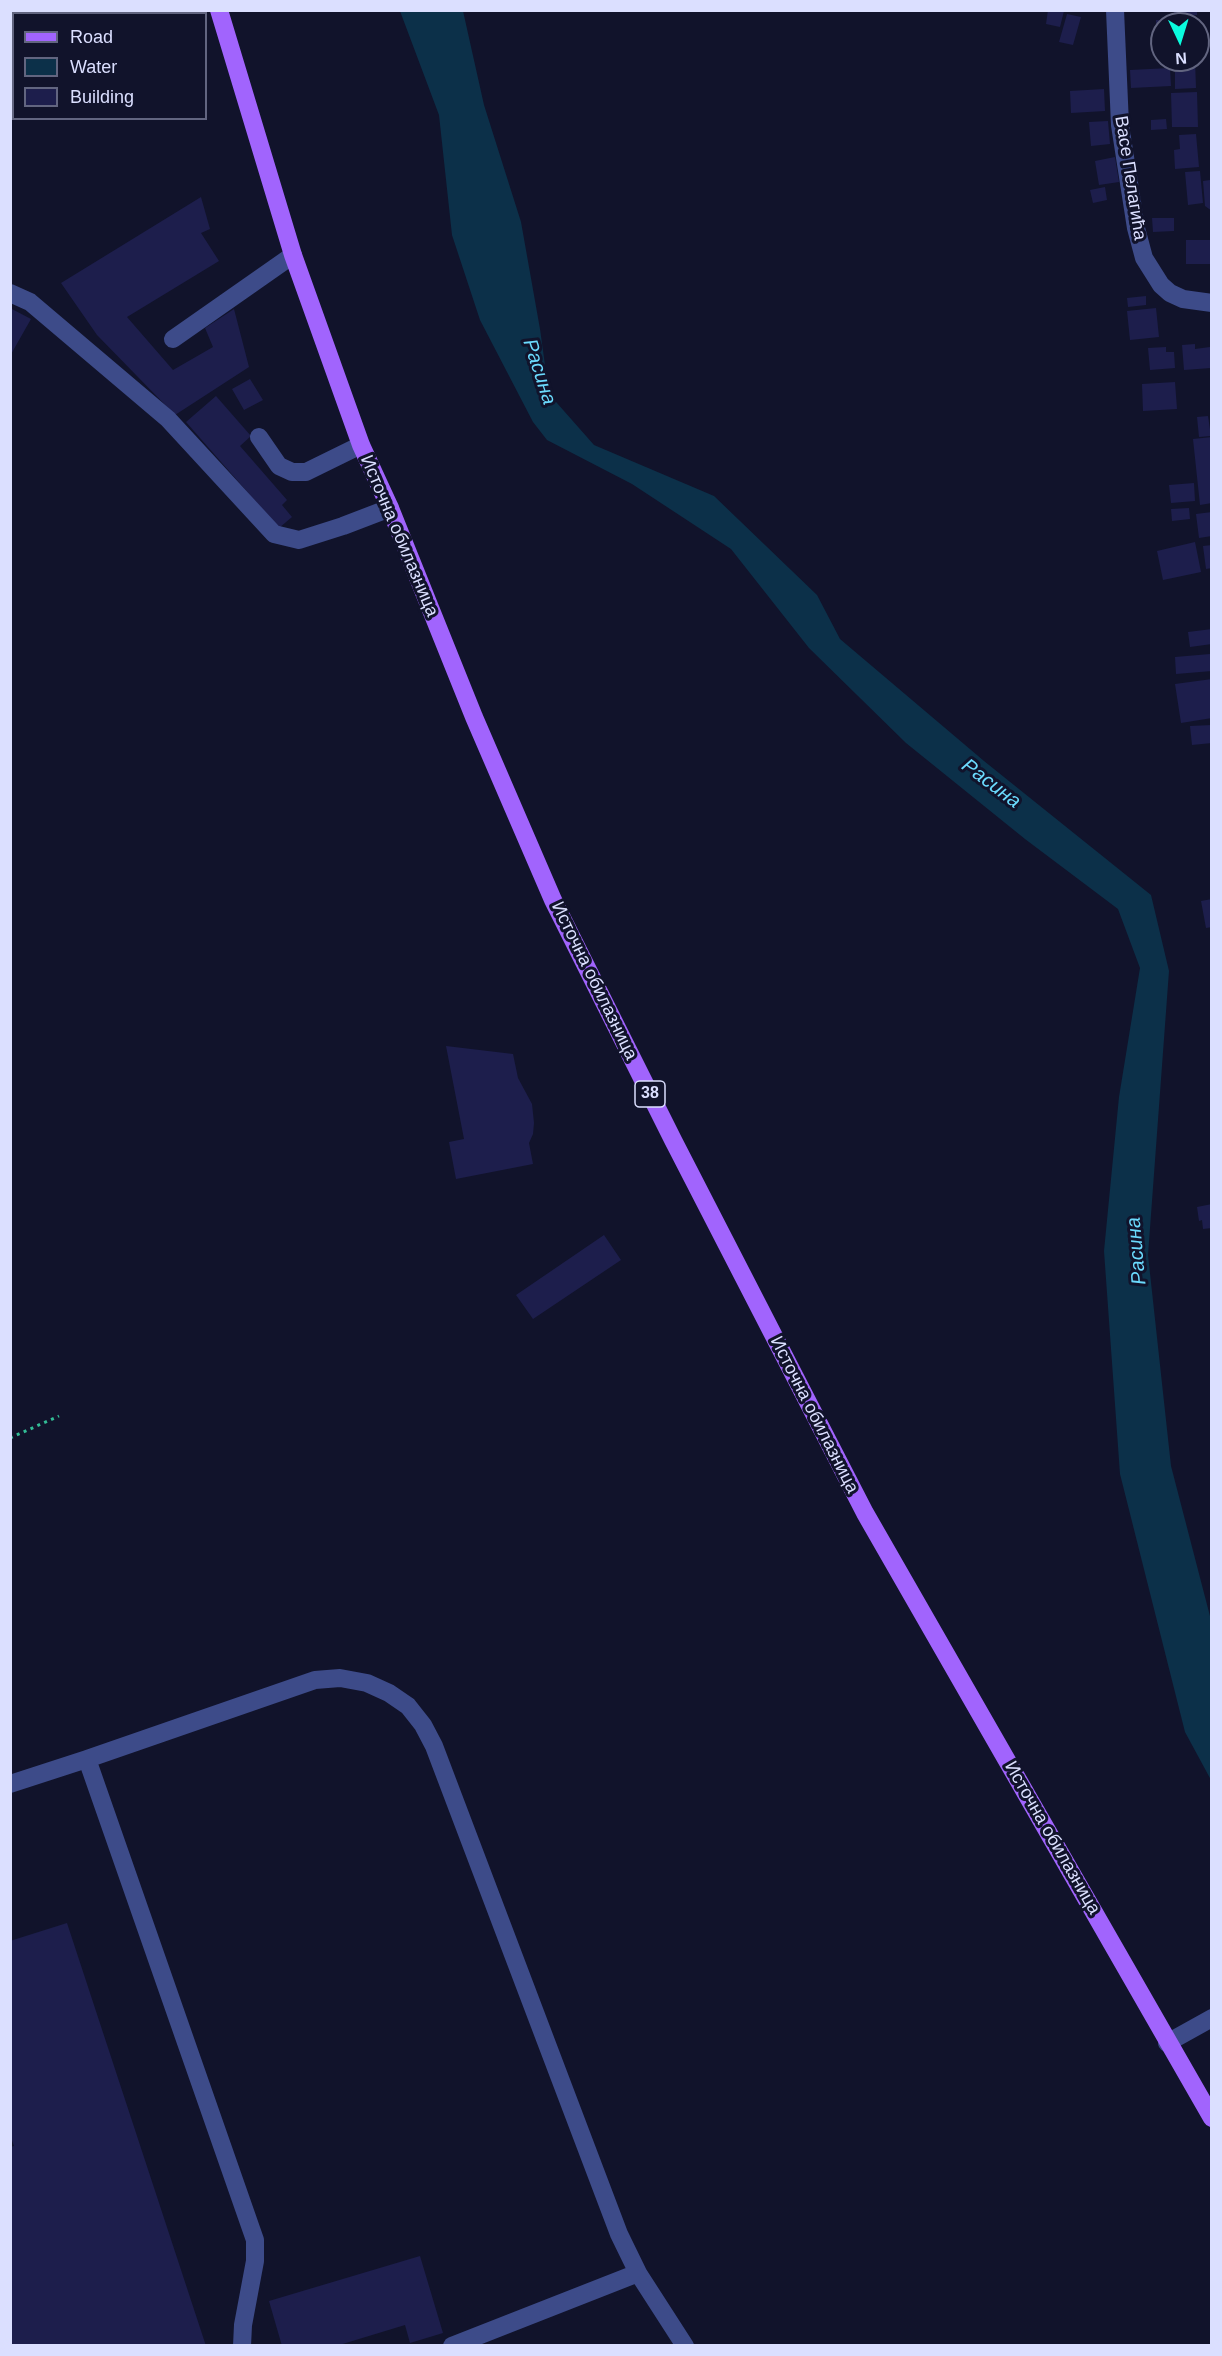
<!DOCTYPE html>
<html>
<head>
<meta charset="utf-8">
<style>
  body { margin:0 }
  #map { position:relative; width:1222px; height:2356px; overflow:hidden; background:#11132b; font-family:Arial,sans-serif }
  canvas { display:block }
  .frame { position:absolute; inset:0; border:12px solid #dbdfff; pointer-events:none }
  .legend { position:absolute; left:12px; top:12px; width:195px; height:108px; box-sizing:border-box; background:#11132b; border:2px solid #626580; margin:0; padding:8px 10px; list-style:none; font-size:18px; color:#dbdfff }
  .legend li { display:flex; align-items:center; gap:12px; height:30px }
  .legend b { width:30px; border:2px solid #626580 }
  .north { position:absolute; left:1150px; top:12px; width:60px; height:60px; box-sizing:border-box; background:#11132b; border:2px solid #626580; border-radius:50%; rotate:176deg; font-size:16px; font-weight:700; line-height:24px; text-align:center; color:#dbdfff }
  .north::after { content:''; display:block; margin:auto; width:21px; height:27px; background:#0afcde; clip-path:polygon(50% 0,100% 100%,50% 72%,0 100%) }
</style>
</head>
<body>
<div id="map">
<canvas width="1222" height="2356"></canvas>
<div class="frame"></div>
<ul class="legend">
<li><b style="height:8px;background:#a164fd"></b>Road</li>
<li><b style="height:16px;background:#0c3049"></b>Water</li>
<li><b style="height:16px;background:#1d1e4c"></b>Building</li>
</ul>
<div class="north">N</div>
</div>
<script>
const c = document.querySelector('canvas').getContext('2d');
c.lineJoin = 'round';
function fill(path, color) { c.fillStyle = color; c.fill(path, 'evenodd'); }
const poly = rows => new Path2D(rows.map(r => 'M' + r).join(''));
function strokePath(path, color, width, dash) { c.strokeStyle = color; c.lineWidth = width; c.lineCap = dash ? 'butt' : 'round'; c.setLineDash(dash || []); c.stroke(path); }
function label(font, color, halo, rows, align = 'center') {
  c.font = font + ' Arial,sans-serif'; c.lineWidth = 6; c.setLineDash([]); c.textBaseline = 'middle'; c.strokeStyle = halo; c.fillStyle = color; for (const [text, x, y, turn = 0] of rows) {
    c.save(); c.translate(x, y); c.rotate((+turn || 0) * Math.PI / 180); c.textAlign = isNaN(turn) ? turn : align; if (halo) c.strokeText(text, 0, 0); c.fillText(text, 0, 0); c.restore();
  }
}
fill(poly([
  [400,11,463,11,484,105,521,222,540,329,549,394,594,445,714,496,817,595,840,639,984,761,1151,895,1169,971,1148,1255,1171,1466,1211,1620,1211,1780,1185,1732,1120,1474,1104,1251,1119,1097,1140,968,1118,909,1025,839,906,743,809,648,731,549,632,484,547,440,533,422,480,320,452,235,439,115]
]), '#0c3049');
fill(poly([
  [1048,10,1064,11,1060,27,1046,24],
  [1174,10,1197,10,1197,15,1174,16],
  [1067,14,1081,17,1073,45,1059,42],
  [1156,20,1190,20,1190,24,1162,24,1162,42,1156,42],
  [1166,60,1195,60,1196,88,1175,89,1175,65,1166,65],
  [1170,68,1171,86,1131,88,1130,70],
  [1104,89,1105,111,1071,113,1070,91],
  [1197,92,1198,127,1172,127,1171,93],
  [1166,119,1167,129,1151,130,1151,120],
  [1108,121,1110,144,1091,146,1089,122],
  [1196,134,1199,167,1175,169,1174,150,1180,149,1179,135],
  [1115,157,1119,182,1099,185,1095,161],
  [1200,171,1203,203,1188,205,1185,172],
  [1210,180,1212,199,1212,211,1205,206,1203,181],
  [1105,187,1107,200,1093,203,1090,190],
  [201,197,210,229,201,233,219,261,127,317,173,370,213,347,205,328,234,309,249,367,175,415,97,335,61,283],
  [1152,218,1174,218,1174,231,1153,232],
  [1186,240,1212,240,1212,264,1186,264],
  [1146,296,1146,305,1128,307,1127,298],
  [10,308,31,319,10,356],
  [1156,308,1159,337,1130,340,1127,311],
  [1195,344,1195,349,1210,347,1211,368,1184,370,1182,345],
  [1166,347,1166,352,1174,352,1175,368,1150,370,1148,348],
  [250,379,263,400,244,410,232,389],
  [1175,382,1177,409,1143,411,1142,384],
  [216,396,251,436,240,446,287,500,282,505,292,517,279,528,186,422],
  [1208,416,1211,436,1199,437,1197,417],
  [1212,437,1212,503,1200,505,1193,439],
  [1194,483,1195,501,1171,503,1169,485],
  [1189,508,1190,519,1172,521,1171,509],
  [1212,512,1212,536,1199,538,1196,514],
  [1195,542,1201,572,1163,580,1157,551],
  [1212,545,1212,568,1206,569,1203,546],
  [1212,629,1212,644,1190,647,1188,632],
  [1210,654,1212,671,1176,674,1175,657],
  [1212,679,1212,718,1181,723,1175,684],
  [1212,725,1212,743,1192,745,1190,726],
  [1212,899,1212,927,1206,928,1201,901],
  [446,1046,513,1054,518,1078,532,1104,534,1123,533,1134,529,1143,533,1164,456,1179,449,1142,464,1139],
  [1212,1204,1212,1228,1203,1229,1202,1220,1199,1221,1197,1207],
  [604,1235,621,1260,533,1319,516,1295],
  [67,1923,206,2346,10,2346,10,2147,14,2146,10,2135,10,1941],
  [420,2256,443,2333,410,2343,405,2325,336,2346,282,2346,269,2301]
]), '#1d1e4c');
strokePath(poly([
  [10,1438,59,1416]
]), '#32bc95', 3, [3, 4.5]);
strokePath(poly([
  [1115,10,1120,125,1136,228,1144,258,1161,285,1170,293,1183,299,1212,303],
  [10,37,14,35],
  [10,293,30,302,168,419,274,534,299,540,343,526,390,508],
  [173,339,293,255],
  [259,437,279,466,292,472,306,472,361,445],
  [87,1759,315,1680,340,1678,367,1683,389,1693,408,1706,423,1725,434,1746,619,2234,638,2273,452,2346],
  [10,1784,87,1759,255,2240,255,2261,243,2325,242,2346],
  [1167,2043,1212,2018],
  [638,2273,685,2346]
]), '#3d4b89', 18);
strokePath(poly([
  [219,10,293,255,361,445,390,508,474,717,553,900,673,1140,865,1513,1212,2118]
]), '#a164fd', 18);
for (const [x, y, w] of [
  [650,1094,30]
]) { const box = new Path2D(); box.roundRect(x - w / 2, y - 13, w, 26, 4.5); c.fillStyle = '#11132b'; c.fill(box); strokePath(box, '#dbdfff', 1.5); }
label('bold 16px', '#dbdfff', null, [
  ["38",650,1094]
]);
label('18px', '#dbdfff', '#11132b', [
  ["Васе Пелагића",1130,178,81],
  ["Источна обилазница",399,536,67],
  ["Источна обилазница",594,981,64],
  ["Источна обилазница",814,1415,63],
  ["Источна обилазница",1052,1838,60]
]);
label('italic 20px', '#6bdafd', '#11132b', [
  ["Расина",539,372,72],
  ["Расина",991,784,37],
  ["Расина",1137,1251,-95]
]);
</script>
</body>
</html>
